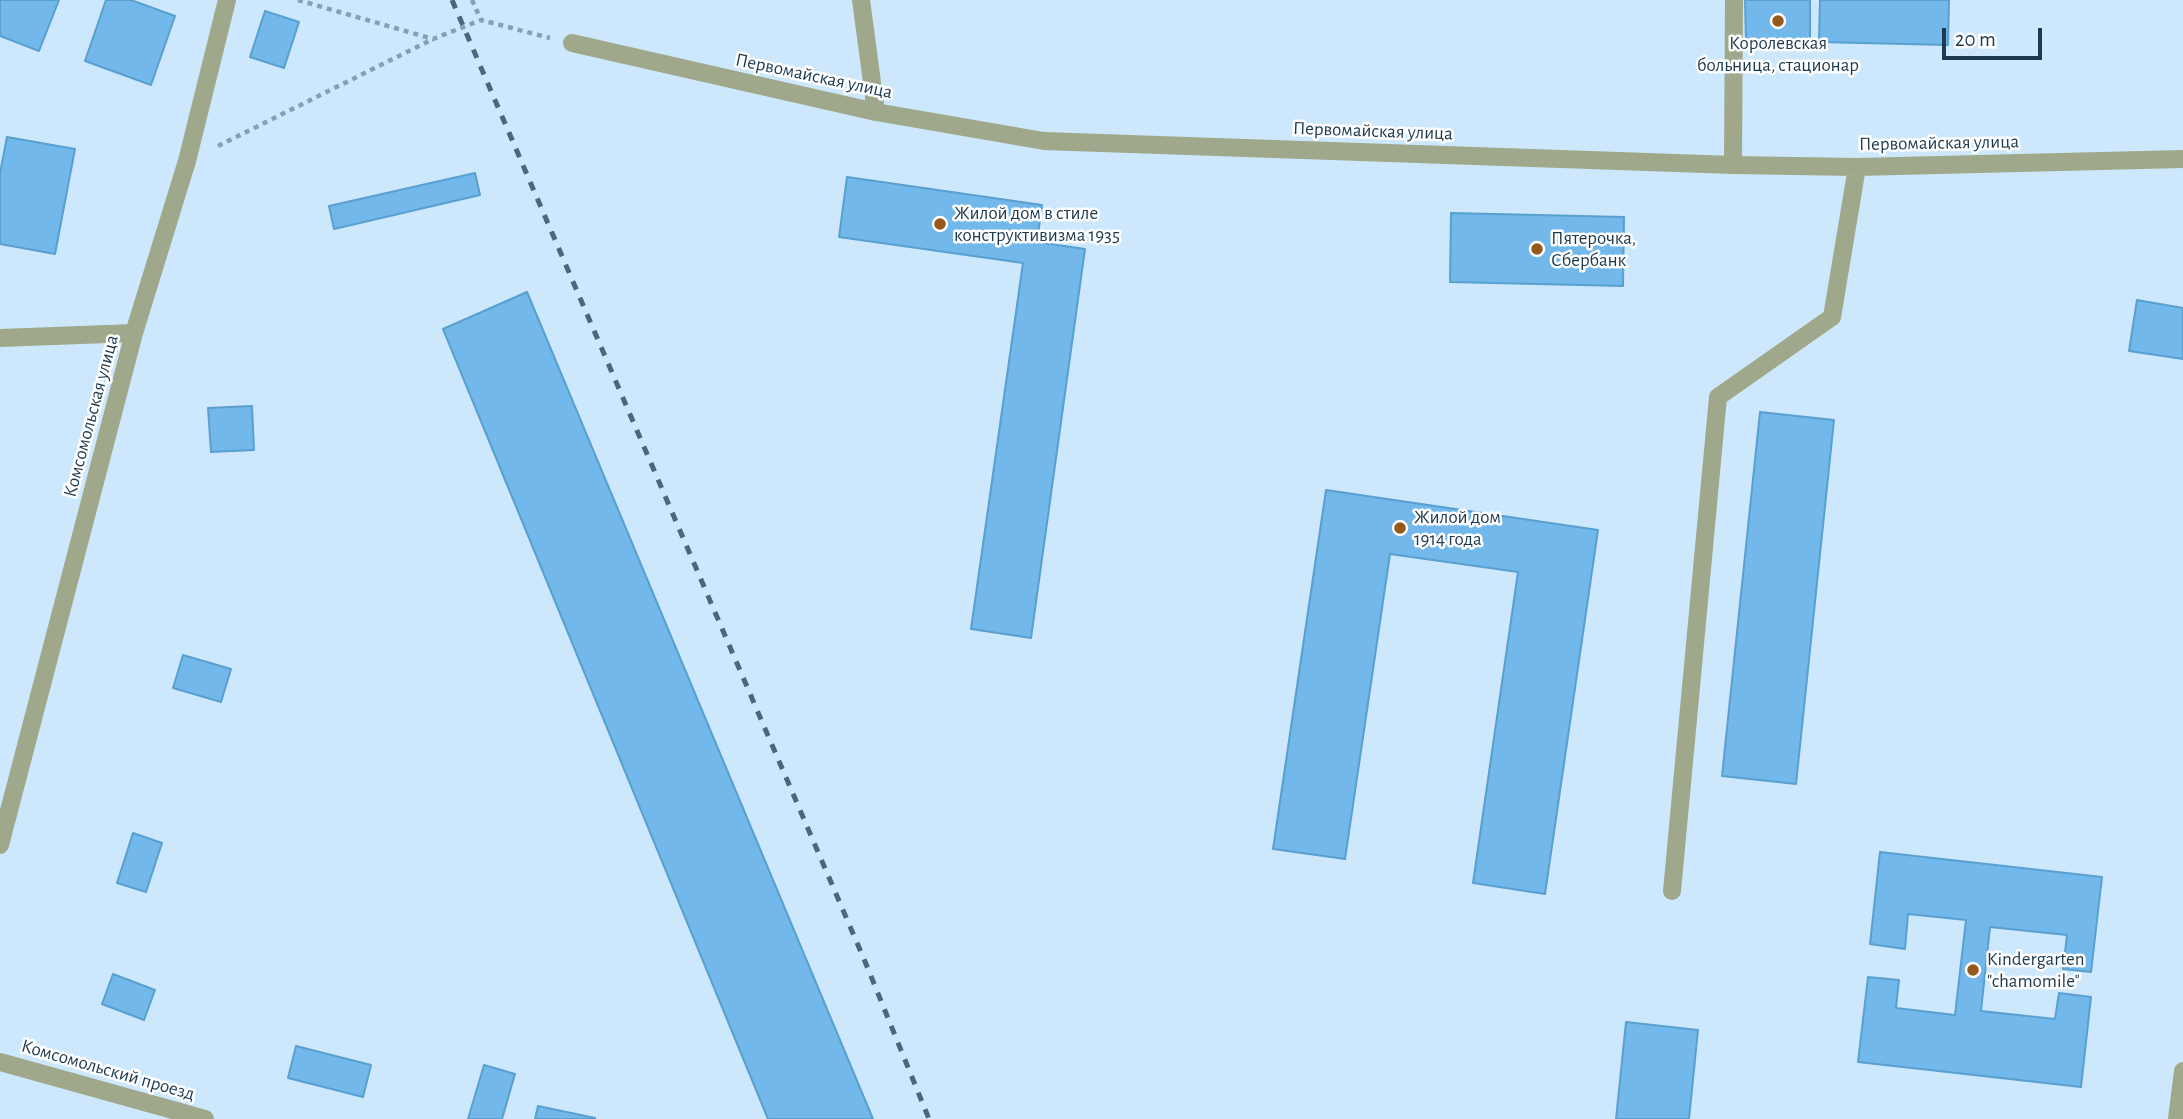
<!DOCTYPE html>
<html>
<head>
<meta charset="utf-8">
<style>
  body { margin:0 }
  #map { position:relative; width:2183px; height:1119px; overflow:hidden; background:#cde8fd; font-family:"Alegreya Sans",sans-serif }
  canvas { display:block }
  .scale { position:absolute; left:1942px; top:28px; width:100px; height:32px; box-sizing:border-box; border:4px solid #1d3a4f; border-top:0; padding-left:9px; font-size:21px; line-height:24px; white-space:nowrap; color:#1d3a4f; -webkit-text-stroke:5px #fff; paint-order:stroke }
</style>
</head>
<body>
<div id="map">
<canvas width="2183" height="1119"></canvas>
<div class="scale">20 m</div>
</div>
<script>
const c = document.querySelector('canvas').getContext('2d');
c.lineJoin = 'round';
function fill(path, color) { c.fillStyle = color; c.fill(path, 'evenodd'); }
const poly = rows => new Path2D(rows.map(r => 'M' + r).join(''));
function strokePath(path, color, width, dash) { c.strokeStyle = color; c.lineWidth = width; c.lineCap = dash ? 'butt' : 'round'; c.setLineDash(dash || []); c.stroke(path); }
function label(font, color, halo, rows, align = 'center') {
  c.font = font + ' "Alegreya Sans",sans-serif'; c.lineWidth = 5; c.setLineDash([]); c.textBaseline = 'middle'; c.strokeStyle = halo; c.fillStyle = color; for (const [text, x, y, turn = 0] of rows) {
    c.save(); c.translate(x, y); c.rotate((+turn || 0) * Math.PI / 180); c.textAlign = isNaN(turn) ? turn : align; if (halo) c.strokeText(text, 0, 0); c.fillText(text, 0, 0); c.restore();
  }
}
const building = poly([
  [0,0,59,0,39,51,0,36,0,0],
  [106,0,131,0,175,16,151,85,85,61,106,0],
  [1745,0,1810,0,1810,42,1746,42,1745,0],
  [1820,0,1949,0,1948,45,1819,42,1820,0],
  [265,11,299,22,284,68,250,57,265,11],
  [7,137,75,149,55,254,0,244,0,173,7,137],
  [475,173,480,195,334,229,329,206,475,173],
  [847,177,1042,205,1037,242,1085,249,1031,638,971,629,1023,263,839,237,847,177],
  [1451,213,1624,217,1623,286,1450,282,1451,213],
  [527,292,873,1119,768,1119,443,329,527,292],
  [2137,300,2183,308,2183,359,2129,351,2137,300],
  [252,406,254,450,211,452,208,408,252,406],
  [1760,412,1834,420,1796,784,1722,776,1760,412],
  [1326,490,1598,530,1545,894,1473,883,1518,572,1390,554,1345,859,1273,849,1326,490],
  [183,655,231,669,221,702,173,688,183,655],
  [133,833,162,843,146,892,117,883,133,833],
  [1880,852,2102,877,2091,972,2063,969,2067,935,1990,927,1981,1011,2055,1019,2059,993,2091,997,2081,1087,1858,1062,1868,977,1899,980,1896,1008,1955,1015,1966,920,1908,914,1905,949,1870,944,1880,852],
  [113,974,155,990,144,1020,102,1004,113,974],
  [1626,1022,1698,1030,1689,1119,1616,1119,1626,1022],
  [296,1046,371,1065,363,1097,288,1078,296,1046],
  [484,1065,515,1074,502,1119,468,1119,484,1065],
  [538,1106,595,1118,595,1119,535,1119,538,1106]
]);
fill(building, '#72b8eb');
strokePath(building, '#599fd0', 2);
strokePath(poly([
  [298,0,433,39,481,20,550,38],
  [472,0,481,20],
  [218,146,433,39]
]), '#84a0b5', 4.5, [5, 5]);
strokePath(poly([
  [861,0,876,112],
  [572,43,876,112,1044,141,1733,165,1857,167,2183,159],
  [1733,165,1734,0],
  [0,338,134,333],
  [0,845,134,333,187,161,227,0],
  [1672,891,1718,397,1832,317,1857,167],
  [0,1062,205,1119],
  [2177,1119,2183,1071]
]), '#9fa88a', 18);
strokePath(poly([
  [452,0,864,959,929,1119]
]), '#4a677c', 5, [9, 9]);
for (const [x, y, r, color] of [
  [1778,21,7,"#95591b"],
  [940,224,7,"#95591b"],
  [1537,249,7,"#95591b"],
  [1400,528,7,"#95591b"],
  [1973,970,7,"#95591b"]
]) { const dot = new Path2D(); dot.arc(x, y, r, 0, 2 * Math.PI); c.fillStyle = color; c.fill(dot); strokePath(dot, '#fff', 2.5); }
label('19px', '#1d3a4f', '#fff', [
  ["Королевская",1778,43,"center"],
  ["больница, стационар",1778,65,"center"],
  ["Жилой дом в стиле",954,213],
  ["конструктивизма 1935",954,235],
  ["Пятерочка,",1551,238],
  ["Сбербанк",1551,260],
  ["Жилой дом",1414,517],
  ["1914 года",1414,539],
  ["Kindergarten",1987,959],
  ["\"chamomile\"",1987,981]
], 'left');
label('19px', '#1d3a4f', '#fff', [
  ["Первомайская улица",814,76,12],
  ["Первомайская улица",1373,131,2],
  ["Первомайская улица",1939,143,-1],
  ["Комсомольская улица",91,416,-75],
  ["Комсомольский проезд",108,1070,16]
]);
</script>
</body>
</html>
